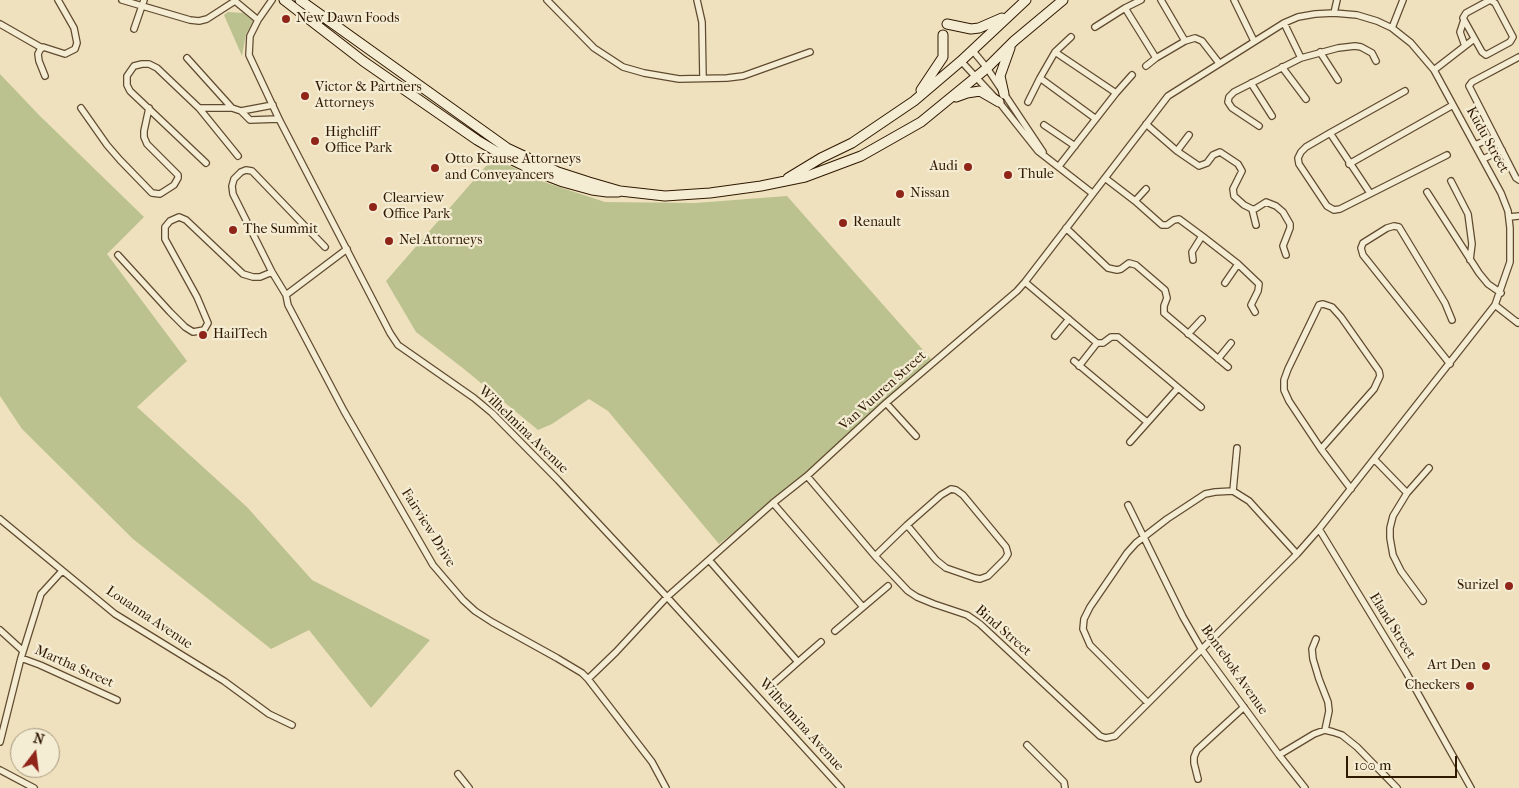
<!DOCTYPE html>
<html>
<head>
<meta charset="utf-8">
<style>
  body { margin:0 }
  #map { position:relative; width:1519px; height:788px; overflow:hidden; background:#efe1bd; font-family:"IM FELL French Canon",serif }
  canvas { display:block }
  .north { position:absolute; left:10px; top:728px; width:50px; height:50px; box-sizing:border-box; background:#f5ecd4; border:1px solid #a69880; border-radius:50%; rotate:15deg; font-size:14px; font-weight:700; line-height:20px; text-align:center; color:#301901 }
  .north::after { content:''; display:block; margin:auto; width:18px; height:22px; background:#8f2418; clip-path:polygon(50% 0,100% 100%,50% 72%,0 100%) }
  .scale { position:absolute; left:1346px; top:756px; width:111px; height:22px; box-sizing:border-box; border:2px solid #301901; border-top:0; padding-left:6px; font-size:15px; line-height:18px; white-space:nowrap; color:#301901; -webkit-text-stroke:4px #f5ecd4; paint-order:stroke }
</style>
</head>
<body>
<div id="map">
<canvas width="1519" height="788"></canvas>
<div class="north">N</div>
<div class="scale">100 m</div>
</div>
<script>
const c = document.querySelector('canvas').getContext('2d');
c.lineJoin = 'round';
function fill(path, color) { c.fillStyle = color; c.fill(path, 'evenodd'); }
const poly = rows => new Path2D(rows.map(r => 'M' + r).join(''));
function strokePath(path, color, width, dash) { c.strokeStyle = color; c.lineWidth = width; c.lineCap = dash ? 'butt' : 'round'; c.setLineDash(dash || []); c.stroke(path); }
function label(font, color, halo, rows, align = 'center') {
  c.font = font + ' "IM FELL French Canon",serif'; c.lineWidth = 4.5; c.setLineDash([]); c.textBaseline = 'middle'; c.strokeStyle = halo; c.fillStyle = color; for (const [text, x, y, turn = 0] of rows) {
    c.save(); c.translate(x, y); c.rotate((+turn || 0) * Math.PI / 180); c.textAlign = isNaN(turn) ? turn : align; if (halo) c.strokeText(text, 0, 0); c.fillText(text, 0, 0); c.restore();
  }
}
fill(poly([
  [228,12,243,13,253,21,246,34,242,56,224,15],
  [0,74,39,115,144,217,107,254,187,361,137,407,247,507,312,580,430,640,371,708,309,630,271,649,133,539,22,429,0,396],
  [493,158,544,182,605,202,695,203,787,196,931,359,807,476,719,544,608,411,589,399,552,424,538,430,464,369,416,332,386,281]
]), '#bbc290');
const minor = poly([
  [122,0,190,20,199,21,207,19,235,1,258,20],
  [272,0,258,20,250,36,249,55,279,119,390,333,398,345,474,398,492,413,558,480,667,597,841,788],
  [547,0,594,48,623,67,644,73,679,79,727,78,743,76,810,52],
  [697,0,702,22,703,78],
  [1161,0,1185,41],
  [1234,0,1254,41],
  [1490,0,1495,3,1513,37,1510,42,1486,55,1482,52,1463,18,1466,13,1490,0],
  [1125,8,1141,0],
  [1334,13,1337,0],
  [1464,20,1460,32,1465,46],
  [1284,23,1301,58,1338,48,1355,46,1361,47,1372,53,1376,61],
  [0,24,42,48],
  [1095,27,1125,8,1156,58],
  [1392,28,1403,0],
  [134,29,144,0],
  [973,51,987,68,1043,152],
  [1055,52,1116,93],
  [1320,52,1338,80],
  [1519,57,1472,82,1469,86,1516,178,1519,180],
  [187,58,232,108,241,111,250,120,279,119],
  [961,61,999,102,1038,151,1092,193],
  [1146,66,1156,58,1185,41,1195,38,1202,41,1219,63],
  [1282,67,1306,99],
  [1434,70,1474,39],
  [45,76,39,61,38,54,40,50,43,47,65,54,75,49,77,43,74,28,58,0],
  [1040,78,1055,52,1071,37],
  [1251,83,1272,116],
  [1028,102,1040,78,1096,119],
  [81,108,107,145,120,160,152,193,160,194,174,185,178,178,178,175,147,144,144,137,144,131,149,108],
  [199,108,238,156],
  [241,111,273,105],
  [1146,124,1177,151,1189,135],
  [1044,125,1075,146],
  [1259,126,1232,108,1228,102,1229,97,1234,92,1301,58],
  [1330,133,1306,147,1301,152,1298,158,1299,164,1327,206,1334,210,1340,209,1447,155],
  [1475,145,1494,137],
  [1177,151,1199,166,1207,163,1213,155,1220,152,1238,164,1242,171,1233,189,1234,196,1244,205,1252,209,1255,209,1266,202,1276,206,1283,212,1290,224,1290,228,1283,246,1286,255],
  [1483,159,1502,150],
  [206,163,130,91,127,85,127,76,134,66,142,64,149,64,157,68,199,108,232,108],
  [1349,164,1453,105],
  [1059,166,1116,93,1132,75],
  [1105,178,1135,201,1146,189],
  [1451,181,1468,214,1472,244,1470,260],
  [1427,192,1479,273,1488,284,1501,293],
  [1370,193,1330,133,1405,91],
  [1135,201,1162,225,1167,225,1174,220,1179,219,1202,236,1192,252,1193,260],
  [1252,209,1256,225],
  [1509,217,1519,216],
  [1066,228,1108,268,1117,270,1121,269,1129,263,1136,265,1165,290,1167,298,1164,306,1164,313,1228,367],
  [1202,236,1238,264,1225,283],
  [347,249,286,295,288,305,344,411,433,565,463,600,475,611,492,622,557,658,582,673,588,679,652,762,666,788],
  [118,255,170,312,185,327,193,332,204,330,208,323,197,297,165,239,165,227,170,221,179,217,186,220,243,274,253,277,260,277,272,272],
  [1238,264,1259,284,1258,291,1251,305,1255,312],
  [1025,282,1097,343,1103,343,1111,337,1118,337,1201,407],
  [286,295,272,272,233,194,232,186,234,179,241,172,246,170,252,171,325,247],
  [1495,305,1518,323,1519,322],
  [1188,334,1202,319],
  [1055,336,1069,319],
  [1218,359,1231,343],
  [1074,361,1147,422],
  [1450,364,1363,255,1361,248,1363,243,1387,228,1394,226,1399,227,1445,303,1452,320],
  [1079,366,1097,343],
  [886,403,916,436],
  [1130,442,1178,388],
  [1321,449,1374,389,1380,376,1379,371,1341,317,1332,307,1323,304,1319,305,1288,369,1284,380,1284,390,1289,401,1321,449,1351,489],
  [1375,460,1407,493,1429,468],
  [1233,491,1237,448],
  [1407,493,1393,516,1390,528,1390,538,1393,555,1401,571,1423,601],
  [773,503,863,607],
  [1128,505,1183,617,1202,650,1279,755,1305,788],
  [0,519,115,614,224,681,269,714,292,725],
  [1319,529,1406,672,1471,788],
  [875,556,907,525,941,495,951,489,956,490,963,495,1006,547,1008,554,1005,559,988,576,980,579,975,578,946,568,936,560,907,525],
  [709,560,798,662,821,642],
  [0,630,23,651],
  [835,631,888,586],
  [1316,639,1312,649,1313,659,1319,679,1328,702,1329,711,1325,730],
  [21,658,40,665,117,700],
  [588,679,616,652,667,597,773,503,807,476,886,403,1017,291,1025,282,1168,96,1284,23,1298,17,1315,14,1334,13,1357,15,1377,21,1392,28,1411,43,1434,70,1501,193,1508,211,1510,228,1510,262,1495,305,1319,529,1297,554,1115,736,1106,738,1100,736,980,624,967,615,934,604,917,597,908,591,875,556,807,476],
  [772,685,798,662],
  [1148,703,1090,645,1083,629,1084,619,1090,607,1127,553,1136,543,1167,519,1205,494,1215,492,1233,491,1249,501,1297,554],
  [0,742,21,658,41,594,62,571],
  [1027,745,1064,782,1065,788],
  [1279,755,1314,734,1325,730,1333,732,1342,735,1357,747,1397,788],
  [0,770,34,788],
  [458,774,469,788],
  [1198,779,1194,763,1194,757,1197,750,1244,707]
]);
const secondary = poly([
  [284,0,363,61,477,140,504,156,537,172,563,182,592,190,607,192,618,192],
  [300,0,507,148,558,172,589,182,620,191,665,196,710,193,761,186,805,177,861,156,921,122,987,68,1014,41,1063,0],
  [947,24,971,29,979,28,1002,18],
  [921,90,943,57,943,35],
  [1004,94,1000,76,1010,48],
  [956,97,967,93,980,91,999,102],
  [788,178,821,158,852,143,914,101,961,61,1026,0]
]);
strokePath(minor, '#604b30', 8);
strokePath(secondary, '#301901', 11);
strokePath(minor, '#f5ecd4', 5.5);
strokePath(secondary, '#f5ecd4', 9);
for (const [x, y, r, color] of [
  [286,19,5,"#8f2418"],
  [305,96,5,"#8f2418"],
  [315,141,5,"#8f2418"],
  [968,167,5,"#8f2418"],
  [435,168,5,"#8f2418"],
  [1008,175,5,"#8f2418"],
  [900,194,5,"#8f2418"],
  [373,207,5,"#8f2418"],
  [843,223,5,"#8f2418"],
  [233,230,5,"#8f2418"],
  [389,241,5,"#8f2418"],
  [203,335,5,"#8f2418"],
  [1509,586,5,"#8f2418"],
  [1486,666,5,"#8f2418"],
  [1470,686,5,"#8f2418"]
]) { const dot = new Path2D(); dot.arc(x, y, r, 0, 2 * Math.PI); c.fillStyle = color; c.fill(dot); strokePath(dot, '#f5ecd4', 2); }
label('14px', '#301901', '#f5ecd4', [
  ["New Dawn Foods",296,19],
  ["Victor & Partners",315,88],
  ["Attorneys",315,104],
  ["Highcliff",325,133],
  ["Office Park",325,149],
  ["Otto Krause Attorneys",445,160],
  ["and Conveyancers",445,176],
  ["Audi",958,167,"right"],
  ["Thule",1018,175],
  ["Nissan",910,194],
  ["Clearview",383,199],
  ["Office Park",383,215],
  ["Renault",853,223],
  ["The Summit",243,230],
  ["Nel Attorneys",399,241],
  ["HailTech",213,335],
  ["Surizel",1499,586,"right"],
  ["Art Den",1476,666,"right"],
  ["Checkers",1460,686,"right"]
], 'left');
label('14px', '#301901', '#f5ecd4', [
  ["Kudu Street",1487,140,61],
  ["Van Vuuren Street",883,391,-42],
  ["Wilhelmina Avenue",523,430,44],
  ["Fairview Drive",428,528,58],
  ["Louanna Avenue",149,618,34],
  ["Eland Street",1392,626,58],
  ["Bind Street",1003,631,41],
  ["Martha Street",74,667,24],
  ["Bontebok Avenue",1234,670,55],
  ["Wilhelmina Avenue",801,725,48]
]);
</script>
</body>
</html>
